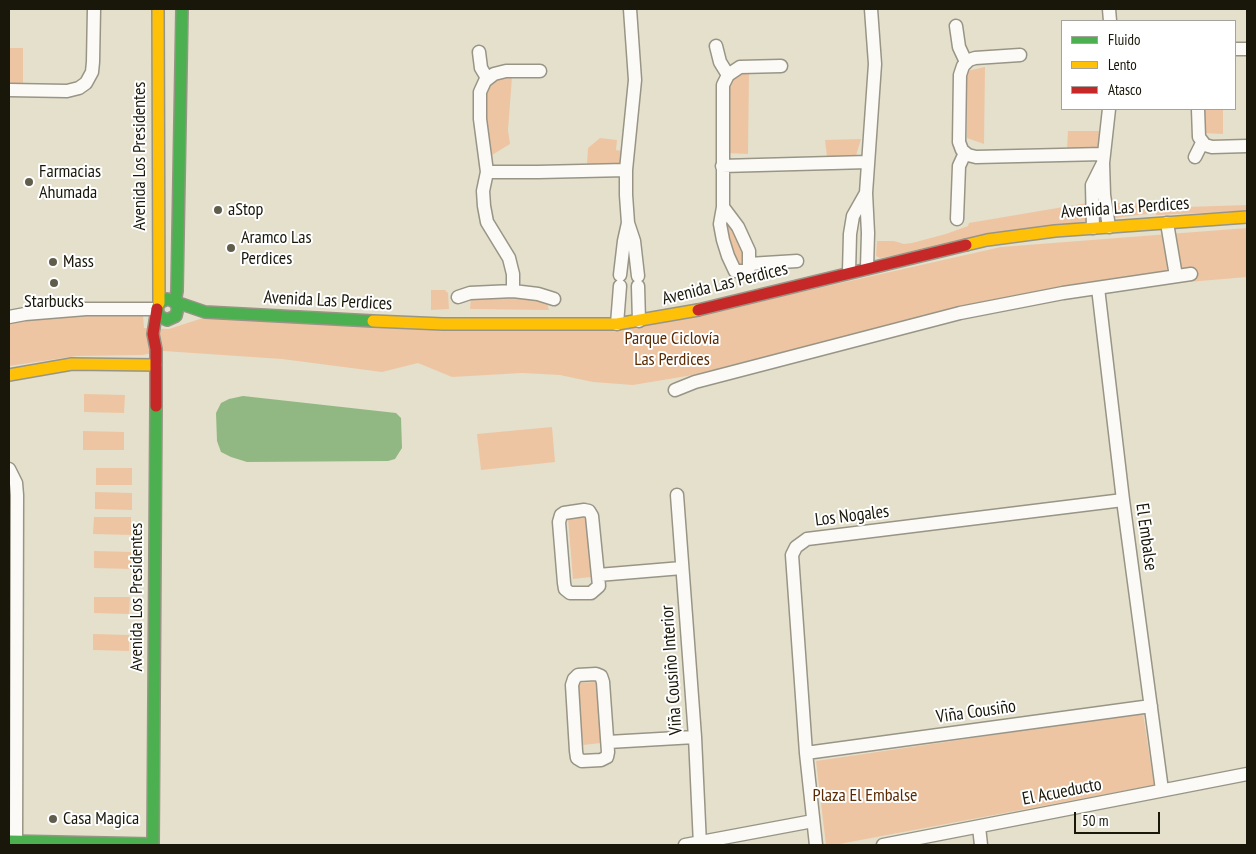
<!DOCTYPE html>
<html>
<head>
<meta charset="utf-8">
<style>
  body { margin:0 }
  #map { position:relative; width:1256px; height:854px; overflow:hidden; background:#e4e0cc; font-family:"PT Sans Narrow",sans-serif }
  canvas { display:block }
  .frame { position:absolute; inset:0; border:10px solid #191709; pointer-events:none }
  .legend { position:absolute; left:1061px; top:20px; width:175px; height:90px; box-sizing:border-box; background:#fff; border:1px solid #a3a29d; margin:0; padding:6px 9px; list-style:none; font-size:15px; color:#191709 }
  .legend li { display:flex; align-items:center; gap:10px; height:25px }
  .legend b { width:25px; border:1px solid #a3a29d }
  .scale { position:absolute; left:1074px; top:812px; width:86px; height:22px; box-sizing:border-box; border:2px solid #191709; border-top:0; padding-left:6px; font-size:15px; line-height:18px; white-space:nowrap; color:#191709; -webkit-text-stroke:4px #fff; paint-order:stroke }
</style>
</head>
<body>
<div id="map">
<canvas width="1256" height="854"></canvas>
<div class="frame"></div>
<ul class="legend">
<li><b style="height:6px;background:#4caf50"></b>Fluido</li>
<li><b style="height:6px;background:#ffc107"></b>Lento</li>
<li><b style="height:6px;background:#c62828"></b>Atasco</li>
</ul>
<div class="scale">50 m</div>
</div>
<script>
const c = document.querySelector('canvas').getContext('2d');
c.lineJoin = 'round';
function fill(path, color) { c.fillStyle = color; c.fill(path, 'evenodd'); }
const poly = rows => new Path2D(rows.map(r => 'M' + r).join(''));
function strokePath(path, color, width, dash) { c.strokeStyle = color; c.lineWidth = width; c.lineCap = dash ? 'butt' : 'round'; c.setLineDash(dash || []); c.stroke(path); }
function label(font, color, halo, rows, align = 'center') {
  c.font = font + ' "PT Sans Narrow",sans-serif'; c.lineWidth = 4; c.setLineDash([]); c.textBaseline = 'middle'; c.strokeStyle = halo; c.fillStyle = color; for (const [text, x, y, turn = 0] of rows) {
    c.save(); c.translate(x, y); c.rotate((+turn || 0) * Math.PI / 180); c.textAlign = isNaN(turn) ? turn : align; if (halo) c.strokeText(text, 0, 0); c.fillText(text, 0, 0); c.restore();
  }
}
fill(poly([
  [9,48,23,48,23,84,9,84],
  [985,67,984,144,967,138,967,71],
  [741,73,749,73,748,154,727,153,728,88,730,80],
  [502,77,512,77,508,130,510,144,492,155,488,141,484,101,489,85],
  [1204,109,1223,109,1223,134,1204,133],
  [1068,131,1099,131,1099,149,1067,149],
  [600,138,617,140,616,150,622,151,621,165,587,164,588,148],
  [861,139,855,159,827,157,825,140],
  [1087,203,1085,209,1087,221,880,258,876,256,877,241,894,241,904,244,912,243,946,234,968,226,969,223],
  [1117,203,1147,203,1147,214,1115,218,1115,212,1117,211],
  [1247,205,1247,211,1156,215,1156,208],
  [730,223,742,239,747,263,737,267,725,226],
  [1247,228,1247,277,1010,297,958,308,693,375,633,385,593,382,560,375,522,373,452,377,418,363,382,372,282,359,164,351,142,355,77,356,9,366,9,322,75,313,143,315,144,328,169,329,206,317,681,319,1001,247],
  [431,290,445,290,448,293,449,309,431,310],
  [471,296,542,298,547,303,549,310,470,309],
  [84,394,125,395,124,413,84,412],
  [552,427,555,462,481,470,477,434],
  [83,431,124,432,124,450,83,450],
  [96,468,132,468,132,485,96,485],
  [95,492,132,493,132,510,95,509],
  [586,516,591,577,573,579,568,518],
  [94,517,131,517,131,535,93,534],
  [94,551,131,552,131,569,94,568],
  [94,597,130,597,129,614,94,613],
  [93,634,129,635,129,651,93,650],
  [596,682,601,743,583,745,578,683],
  [1143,713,1154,785,834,845,826,845,816,761]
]), '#eec5a2');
fill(poly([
  [243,396,396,413,401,418,402,448,395,459,388,461,247,462,231,457,221,452,217,441,216,413,221,403,229,399]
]), '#91b882');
const street = poly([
  [630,9,635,80,626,170,626,195,628,223,634,241,638,276],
  [1109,9,1110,21],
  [956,26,959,47,966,62],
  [716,46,720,62,728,75],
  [1235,49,1247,49],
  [479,52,481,68,487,78],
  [1020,55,975,58,969,60,963,66,960,75,959,142,962,150,968,155,976,157,1103,154],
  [9,90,67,91,79,88,86,83,92,72,93,62,94,9],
  [1198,109,1199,137,1205,145,1212,147,1247,146],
  [1195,157,1202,143],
  [722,166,868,162],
  [487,172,538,172,626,170],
  [723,207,720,224,723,240,728,256,735,271,746,271,749,268,749,251,738,227,723,207,723,85,728,75,740,67,781,66],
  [957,219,959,166,965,153],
  [1167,223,1176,276],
  [1109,227,1104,195,1103,163,1109,109],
  [1093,228,1092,185,1102,165],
  [749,264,797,261],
  [867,268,868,233,866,193,875,64,871,9],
  [849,272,850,234,853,216,866,193],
  [620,275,624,241,628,223],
  [638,286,639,321],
  [1098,288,1123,500,1162,790],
  [513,291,513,274,509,258,487,222,484,206,483,191,487,172,480,119,480,92,485,81,494,74,506,71,540,71],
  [458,297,470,293,513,291,538,294,554,299],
  [9,317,25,314,86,309,157,309],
  [617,324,620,286],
  [675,390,695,382,960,313,1063,293,1191,274],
  [9,469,16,483,17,495,16,841],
  [677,495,695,737,700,845],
  [584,510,589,511,592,516,599,586,591,593,570,593,565,589,564,583,559,522,561,515,564,513,584,510],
  [598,575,682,568],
  [596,674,601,676,603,682,608,752,607,757,601,760,582,761,577,758,576,751,572,685,574,679,578,675,596,674],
  [608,742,695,737],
  [806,753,1151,706],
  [979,827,981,845],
  [685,845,813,821],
  [816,845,806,753,792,555,796,547,807,539,1123,500],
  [883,845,1247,774]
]);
const fast = poly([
  [175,302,177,291,182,9],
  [175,303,178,307,176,316,167,320,159,316,157,309,159,303,167,299,205,312,373,321],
  [9,841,153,844],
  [153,845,156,406]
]);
const slow = poly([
  [158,9,159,303],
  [966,245,987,240,1055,231,1247,217],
  [373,321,443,324,617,324,698,310],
  [9,375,72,364,156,365]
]);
const jam = poly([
  [698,310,966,245],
  [156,406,156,349,153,334,157,309]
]);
strokePath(street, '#989586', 15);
strokePath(fast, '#989586', 14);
strokePath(slow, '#989586', 14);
strokePath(jam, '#989586', 14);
strokePath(street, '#fbfaf7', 12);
strokePath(fast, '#4caf50', 11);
strokePath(slow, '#ffc107', 11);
strokePath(jam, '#c62828', 11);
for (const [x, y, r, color] of [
  [29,182,5,"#605d4d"],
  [218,210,5,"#605d4d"],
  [231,248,5,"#605d4d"],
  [53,262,5,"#605d4d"],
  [54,283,5,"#605d4d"],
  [53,819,5,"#605d4d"]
]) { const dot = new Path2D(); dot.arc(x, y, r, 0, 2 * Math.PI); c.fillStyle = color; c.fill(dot); strokePath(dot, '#fff', 2); }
label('18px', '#191709', '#fff', [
  ["Avenida Los Presidentes",140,156,-90],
  ["Avenida Las Perdices",1125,208,-4],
  ["Avenida Las Perdices",725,284,-14],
  ["Avenida Las Perdices",328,301,3],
  ["Los Nogales",852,516,-7],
  ["El Embalse",1146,537,82],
  ["Avenida Los Presidentes",137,597,-90],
  ["Viña Cousiño Interior",672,670,-94],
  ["Viña Cousiño",976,712,-8],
  ["El Acueducto",1062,792,-11]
]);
label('18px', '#191709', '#fff', [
  ["Farmacias",39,172],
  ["Ahumada",39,193],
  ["aStop",228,210],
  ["Aramco Las",241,238],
  ["Perdices",241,259],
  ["Mass",63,262],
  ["Starbucks",54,302,"center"],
  ["Casa Magica",63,819]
], 'left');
label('18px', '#5b2a00', '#fff', [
  ["Parque Ciclovía",672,339],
  ["Las Perdices",672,360],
  ["Plaza El Embalse",865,796]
]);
</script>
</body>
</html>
